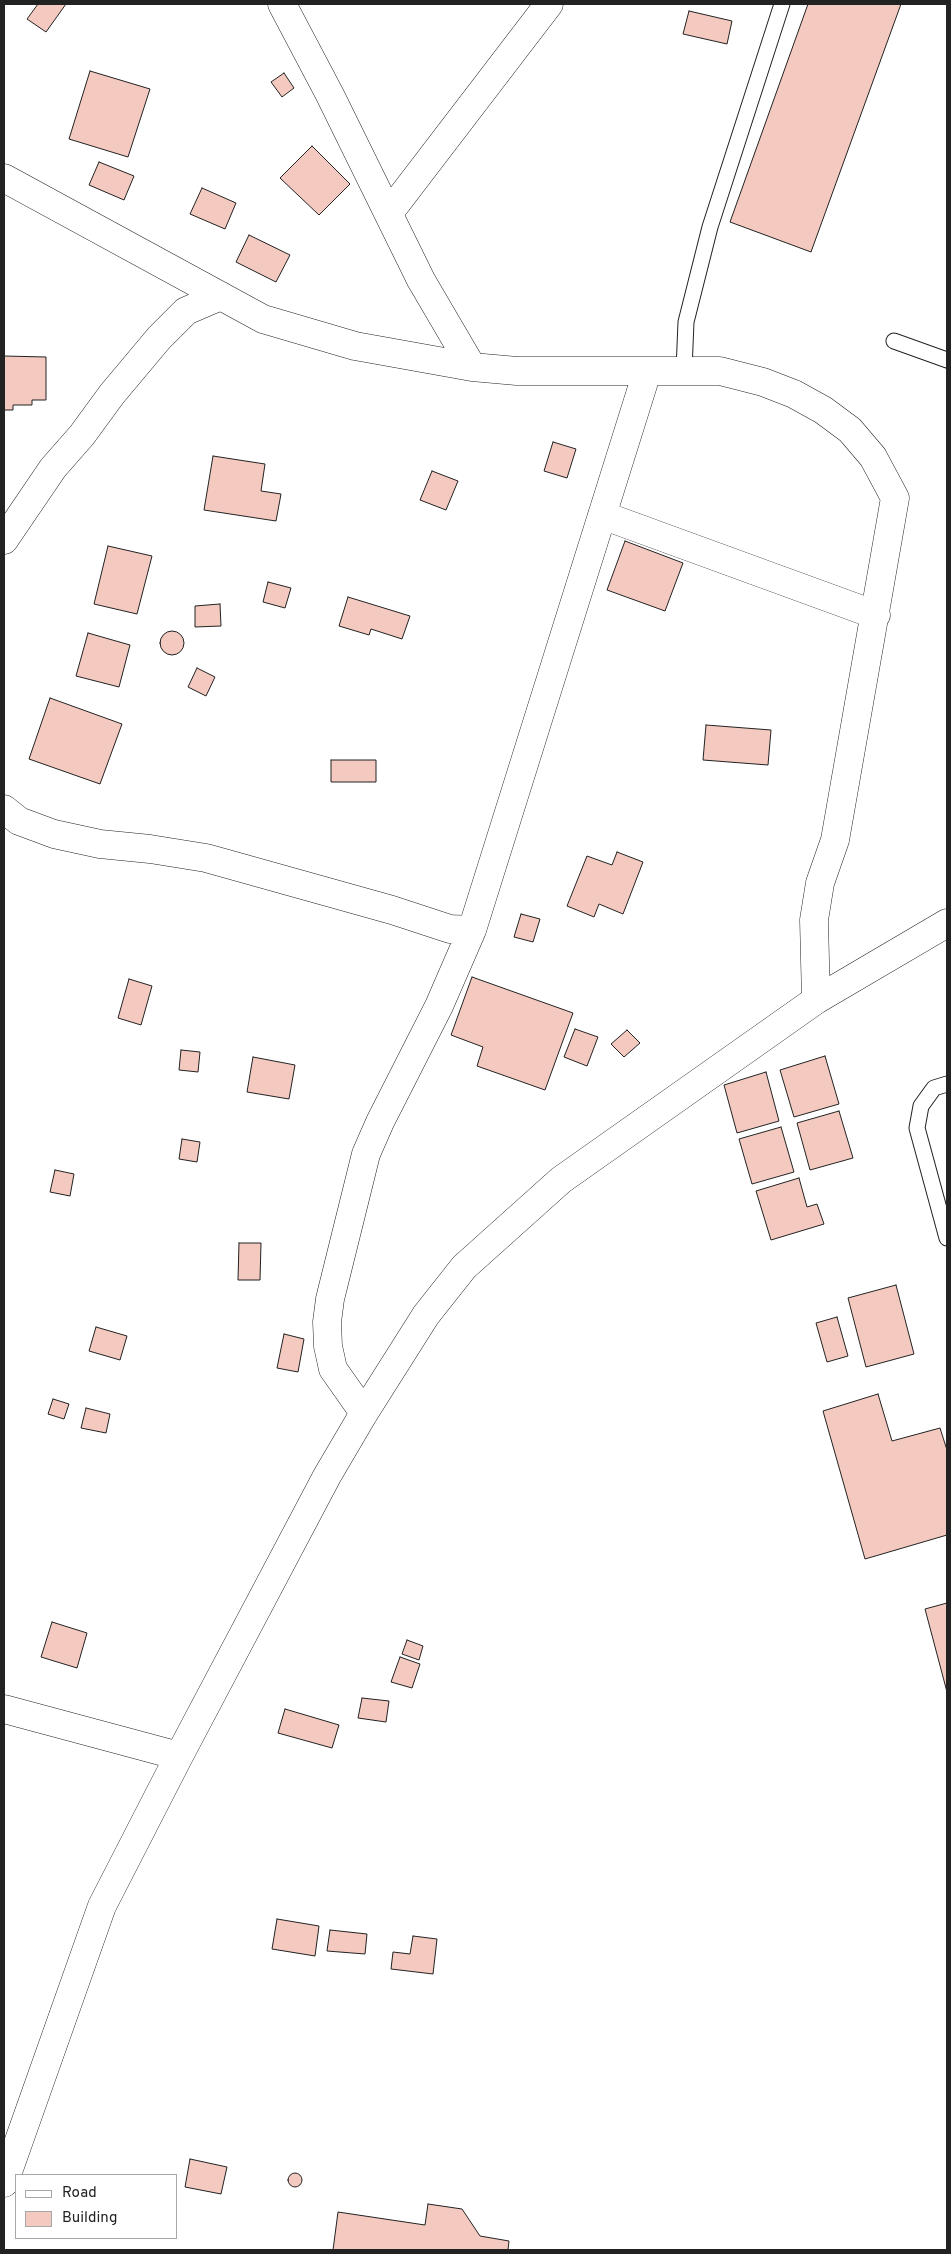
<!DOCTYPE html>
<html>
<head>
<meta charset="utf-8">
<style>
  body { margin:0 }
  #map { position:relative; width:951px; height:2254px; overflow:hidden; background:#fff; font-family:Overpass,sans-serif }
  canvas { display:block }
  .frame { position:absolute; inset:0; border:5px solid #222; pointer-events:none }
  .legend { position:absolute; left:15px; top:2174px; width:162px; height:65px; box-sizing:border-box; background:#fff; border:1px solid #a7a7a7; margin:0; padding:6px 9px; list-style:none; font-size:15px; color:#222 }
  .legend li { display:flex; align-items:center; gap:10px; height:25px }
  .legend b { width:25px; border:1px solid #a7a7a7 }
</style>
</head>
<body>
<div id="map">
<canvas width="951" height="2254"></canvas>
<div class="frame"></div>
<ul class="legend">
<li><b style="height:6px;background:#fff"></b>Road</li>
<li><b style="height:14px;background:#f3c9c0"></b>Building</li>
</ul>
</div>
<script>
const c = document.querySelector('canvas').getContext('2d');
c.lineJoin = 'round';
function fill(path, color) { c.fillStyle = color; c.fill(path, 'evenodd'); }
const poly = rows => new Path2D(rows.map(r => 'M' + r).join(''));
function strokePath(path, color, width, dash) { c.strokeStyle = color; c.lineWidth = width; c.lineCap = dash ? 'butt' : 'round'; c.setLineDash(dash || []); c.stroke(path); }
const building = poly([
  [38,4,66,4,46,32,27,19,38,4],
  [808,4,901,4,811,252,730,222,808,4],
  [689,11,732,21,727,44,683,34,689,11],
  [90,71,150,89,128,157,69,139,90,71],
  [284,73,294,88,282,97,271,82,284,73],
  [312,146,350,184,319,215,280,178,312,146],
  [99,162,134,176,124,200,89,185,99,162],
  [202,188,236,203,225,229,190,214,202,188],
  [249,235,290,255,276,282,236,262,249,235],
  [4,356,46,357,46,400,32,400,32,405,13,405,13,410,4,410,4,356],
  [553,442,576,449,567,478,544,471,553,442],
  [213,456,265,464,261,491,281,494,276,521,204,510,213,456],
  [432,471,458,481,446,510,420,500,432,471],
  [625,541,683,563,665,611,607,590,625,541],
  [108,546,152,556,137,614,94,604,108,546],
  [268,582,291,588,285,608,263,602,268,582],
  [348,597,410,616,402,639,371,629,369,635,339,626,348,597],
  [220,604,221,626,195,627,195,606,220,604],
  '160 643a12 12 0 1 1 24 0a12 12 0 1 1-24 0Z',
  [88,633,130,645,119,687,76,676,88,633],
  [197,668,215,677,206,696,188,687,197,668],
  [50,698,122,724,100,784,29,759,50,698],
  [706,725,771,730,768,765,703,760,706,725],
  [331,760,376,760,376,782,331,782,331,760],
  [617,852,643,862,623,914,599,904,594,917,567,906,587,856,612,865,617,852],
  [521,914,540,919,533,942,514,937,521,914],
  [472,977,573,1013,545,1090,477,1066,483,1047,451,1035,472,977],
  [129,979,152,986,141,1025,118,1018,129,979],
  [575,1029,598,1037,587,1066,564,1057,575,1029],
  [627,1030,640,1043,624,1057,611,1044,627,1030],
  [181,1050,200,1052,198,1072,179,1070,181,1050],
  [825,1056,839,1104,794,1117,780,1070,825,1056],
  [253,1057,295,1065,289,1099,247,1092,253,1057],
  [766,1072,779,1121,737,1133,724,1085,766,1072],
  [839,1111,853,1158,810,1170,797,1123,839,1111],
  [781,1127,794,1172,752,1184,739,1139,781,1127],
  [182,1139,200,1142,197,1162,179,1159,182,1139],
  [55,1170,74,1174,70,1196,50,1192,55,1170],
  [799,1178,807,1207,817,1204,824,1224,771,1240,756,1191,799,1178],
  [239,1243,261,1243,260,1280,238,1280,239,1243],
  [896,1285,914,1354,866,1367,848,1298,896,1285],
  [837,1317,848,1356,827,1362,816,1323,837,1317],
  [96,1327,127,1336,120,1360,89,1351,96,1327],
  [284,1334,304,1339,298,1372,277,1368,284,1334],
  [878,1394,892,1441,940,1428,947,1450,947,1535,865,1559,823,1411,878,1394],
  [53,1399,69,1404,64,1419,48,1414,53,1399],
  [86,1408,110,1414,106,1433,81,1428,86,1408],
  [947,1603,947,1692,925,1609,947,1603],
  [52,1622,87,1633,77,1668,41,1657,52,1622],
  [407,1640,423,1646,419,1660,402,1654,407,1640],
  [400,1657,420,1664,412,1688,391,1682,400,1657],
  [362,1698,389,1701,386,1722,358,1718,362,1698],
  [285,1709,339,1725,332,1748,278,1733,285,1709],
  [277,1919,319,1926,315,1956,272,1949,277,1919],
  [330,1930,367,1934,365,1954,327,1951,330,1930],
  [413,1936,437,1939,433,1974,391,1969,393,1952,410,1954,413,1936],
  [190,2159,227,2167,221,2194,185,2187,190,2159],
  '288 2180a7 7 0 1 1 14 0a7 7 0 1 1-14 0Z',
  [428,2204,462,2209,480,2236,509,2241,508,2250,333,2250,338,2212,425,2225,428,2204]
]);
fill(building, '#f3c9c0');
strokePath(building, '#222', 1);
const lane = poly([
  [894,341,947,360],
  [684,370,686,322,710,227,782,4],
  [947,1084,934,1088,921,1106,917,1128,947,1238]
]);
const street = poly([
  [282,4,330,95,421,280,472,367],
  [4,178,263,319,355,346,472,367,517,371,720,371,763,382,794,394,823,410,850,430,873,457,895,498,835,840,820,883,814,920,816,1000],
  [389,213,549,4],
  [602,515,876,615],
  [4,540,53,468,82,435,112,394,159,338,186,311,221,296],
  [4,809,19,821,54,834,100,844,150,849,206,858,392,910,450,929,472,930,439,1006,380,1122,366,1154,330,1299,327,1322,328,1346,333,1369,364,1413],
  [472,930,647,372],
  [4,1709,179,1756],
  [4,2183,102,1906,179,1756,327,1476,364,1413,426,1315,464,1267,561,1180,816,1000,947,923]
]);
strokePath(lane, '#222', 17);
strokePath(street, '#222', 29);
strokePath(lane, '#fff', 15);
strokePath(street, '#fff', 28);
</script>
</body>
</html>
